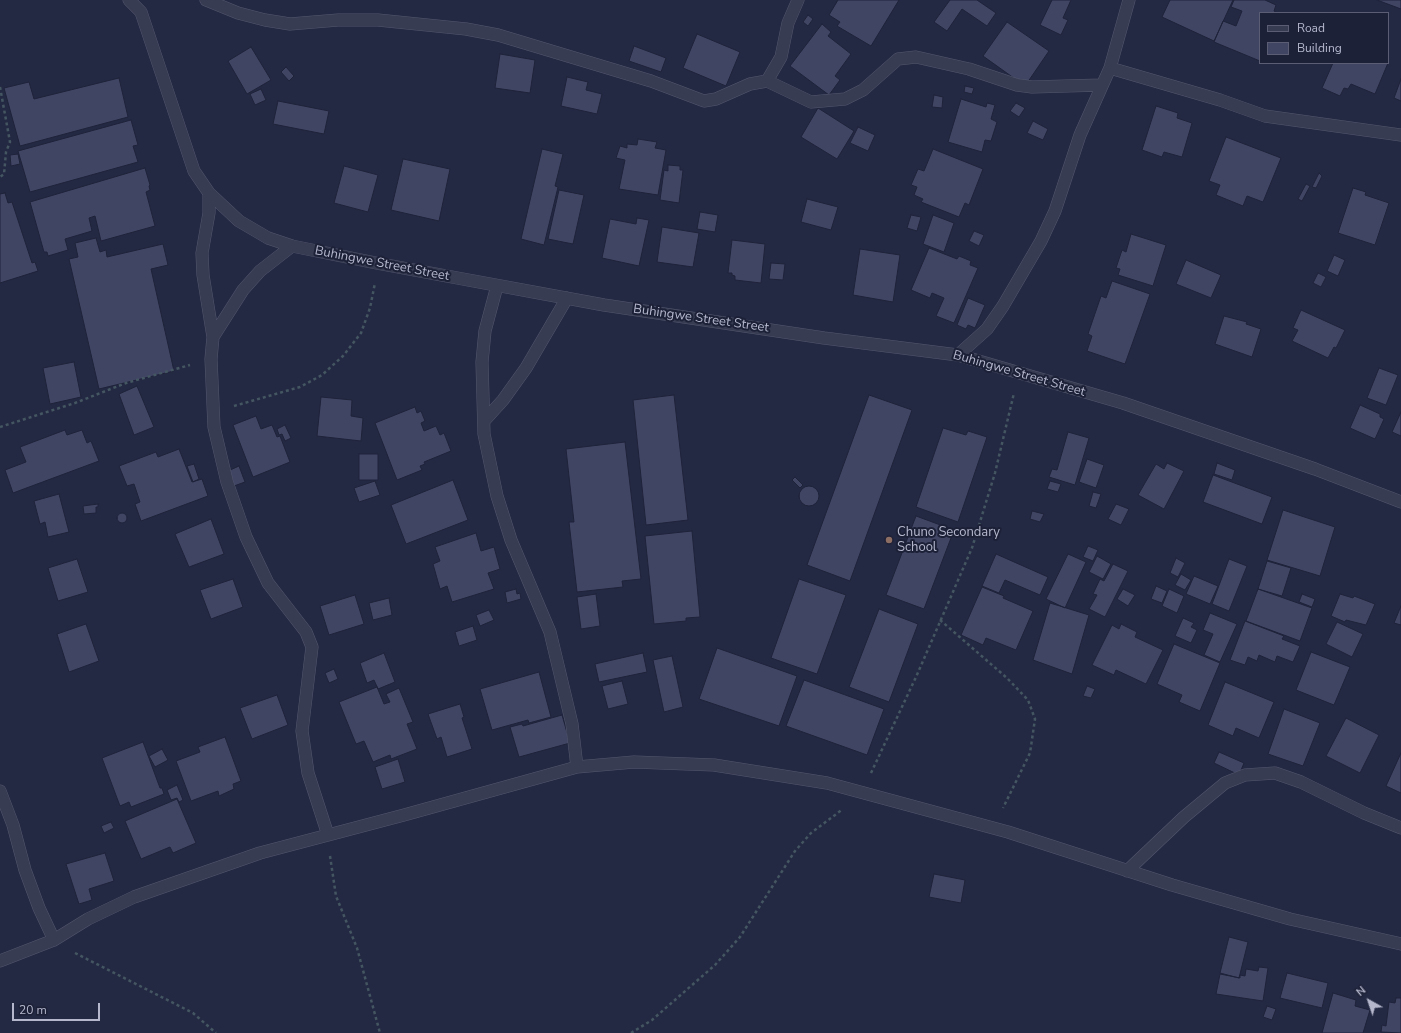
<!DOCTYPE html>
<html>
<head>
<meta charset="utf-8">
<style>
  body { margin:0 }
  #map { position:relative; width:1401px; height:1033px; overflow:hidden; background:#242943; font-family:"Nunito Sans",sans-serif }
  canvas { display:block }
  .legend { position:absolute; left:1259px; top:12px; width:130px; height:52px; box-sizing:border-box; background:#1d2138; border:1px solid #5a5d74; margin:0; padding:5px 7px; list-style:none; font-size:12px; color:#b5b8cd }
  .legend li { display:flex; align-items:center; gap:8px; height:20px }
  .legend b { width:20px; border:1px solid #5a5d74 }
  .north { position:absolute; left:1349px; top:981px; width:40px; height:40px; -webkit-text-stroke:3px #1d2138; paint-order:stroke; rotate:320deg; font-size:11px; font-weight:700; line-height:16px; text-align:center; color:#b5b8cd }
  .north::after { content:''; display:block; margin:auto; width:14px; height:18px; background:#b5b8cd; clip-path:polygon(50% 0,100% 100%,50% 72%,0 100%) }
  .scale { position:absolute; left:12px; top:1003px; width:88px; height:18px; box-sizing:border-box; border:2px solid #b5b8cd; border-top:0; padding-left:5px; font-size:12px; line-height:14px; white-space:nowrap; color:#b5b8cd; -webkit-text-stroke:3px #1d2138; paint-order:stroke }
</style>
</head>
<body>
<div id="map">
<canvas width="1401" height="1033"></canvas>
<ul class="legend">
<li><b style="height:5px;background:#383c53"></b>Road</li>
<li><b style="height:11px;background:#404564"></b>Building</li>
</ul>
<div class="north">N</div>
<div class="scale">20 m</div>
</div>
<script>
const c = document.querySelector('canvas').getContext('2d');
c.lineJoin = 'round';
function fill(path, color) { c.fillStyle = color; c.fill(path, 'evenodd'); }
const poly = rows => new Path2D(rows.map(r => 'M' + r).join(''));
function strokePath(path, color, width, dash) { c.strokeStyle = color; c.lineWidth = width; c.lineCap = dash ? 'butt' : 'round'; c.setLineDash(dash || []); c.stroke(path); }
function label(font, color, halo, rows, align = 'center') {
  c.font = font + ' "Nunito Sans",sans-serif'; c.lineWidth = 4; c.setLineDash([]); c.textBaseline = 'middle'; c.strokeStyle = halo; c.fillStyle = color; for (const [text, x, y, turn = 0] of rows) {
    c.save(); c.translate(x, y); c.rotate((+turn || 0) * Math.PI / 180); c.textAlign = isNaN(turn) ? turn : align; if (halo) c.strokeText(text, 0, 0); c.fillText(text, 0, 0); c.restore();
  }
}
const building = poly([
  [838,0,899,0,871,46,837,26,840,22,829,15,838,0],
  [950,0,977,0,996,13,987,26,962,9,947,31,934,22,950,0],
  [1052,0,1071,0,1063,18,1068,20,1061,35,1040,25,1052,0],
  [1170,0,1233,0,1214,41,1162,17,1170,0],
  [1234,0,1265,0,1276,5,1274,11,1278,13,1260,13,1260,61,1214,42,1223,21,1236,26,1242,11,1231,7,1234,0],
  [1377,0,1401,0,1401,9,1377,0],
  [808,15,813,19,808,26,803,22,808,15],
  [1007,22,1049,51,1025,86,983,56,1007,22],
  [822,24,831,32,828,36,851,54,835,76,840,80,829,95,790,66,822,24],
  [697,34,740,52,726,86,683,68,697,34],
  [634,46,666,58,661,72,629,61,634,46],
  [251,47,271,80,247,94,228,61,251,47],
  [500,54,535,60,530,93,495,88,500,54],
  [1333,63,1388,63,1375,94,1351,84,1348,89,1344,88,1340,96,1322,88,1333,63],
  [286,67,294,76,289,81,281,72,286,67],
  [567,77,588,82,586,90,602,94,597,114,561,106,567,77],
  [119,78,128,117,20,146,4,88,29,82,34,99,119,78],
  [1401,79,1401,101,1394,98,1401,79],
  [965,86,974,88,972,94,964,92,965,86],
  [261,89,266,100,255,105,250,94,261,89],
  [934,95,943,97,942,108,932,107,934,95],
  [961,99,986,107,987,103,995,105,991,119,997,122,991,141,985,140,982,152,948,142,961,99],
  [278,101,329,111,324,134,273,124,278,101],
  [1016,103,1025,108,1019,117,1010,111,1016,103],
  [1156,106,1178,113,1177,118,1192,123,1182,157,1164,152,1162,157,1142,150,1156,106],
  [818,108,854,131,837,159,801,137,818,108],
  [131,120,138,145,133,146,138,162,30,192,18,151,131,120],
  [1033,121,1048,129,1043,140,1027,133,1033,121],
  [858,127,875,135,868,151,850,143,858,127],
  [1226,137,1281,158,1263,202,1247,196,1243,206,1216,195,1220,185,1209,181,1226,137],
  [638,139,657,142,655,148,666,150,658,195,619,189,625,160,616,158,620,146,627,148,627,144,637,145,638,139],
  [542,149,563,154,555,186,558,187,544,245,521,239,542,149],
  [933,149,983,169,969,205,965,203,959,217,921,202,923,199,914,195,917,187,911,185,918,169,924,171,933,149],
  [18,154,20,164,11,166,10,155,18,154],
  [403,159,450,169,439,221,391,210,403,159],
  [668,165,680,166,680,170,683,170,679,203,660,200,664,170,668,171,668,165],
  [344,166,378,175,368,212,334,203,344,166],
  [145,168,150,185,149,186,150,190,146,192,155,226,101,241,95,216,89,218,92,231,65,239,68,250,48,256,47,252,44,252,30,202,145,168],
  [1319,173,1322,176,1316,188,1312,187,1319,173],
  [1306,184,1310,186,1302,201,1298,199,1306,184],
  [1353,188,1366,192,1365,195,1389,203,1375,245,1338,233,1353,188],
  [559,190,584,195,573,244,548,239,559,190],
  [5,193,8,203,12,202,32,263,35,262,38,271,0,283,0,194,5,193],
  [807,199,838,207,831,230,801,222,807,199],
  [700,212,718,215,715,232,697,229,700,212],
  [911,215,921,217,917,231,907,228,911,215],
  [933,215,954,223,944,252,923,244,933,215],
  [637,218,649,220,639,266,602,258,610,219,636,224,637,218],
  [662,227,699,233,693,267,657,262,662,227],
  [974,231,984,235,979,246,969,241,974,231],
  [1131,234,1166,245,1153,286,1118,275,1120,269,1116,268,1122,250,1126,252,1131,234],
  [96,238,100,252,106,250,107,257,163,244,168,265,151,269,174,371,99,389,69,259,78,257,75,243,96,238],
  [732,240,765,244,761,283,735,280,735,276,732,275,732,273,728,273,732,240],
  [929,248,957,259,959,256,971,261,970,265,978,268,954,323,936,316,944,298,932,293,930,298,911,290,929,248],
  [860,249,900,255,893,302,853,295,860,249],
  [1334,255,1345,260,1338,276,1327,271,1334,255],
  [1186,260,1221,275,1211,298,1176,284,1186,260],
  [771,263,785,264,783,280,769,279,771,263],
  [1318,273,1326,277,1321,287,1313,283,1318,273],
  [1112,281,1150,294,1125,364,1087,351,1092,336,1088,334,1101,296,1106,298,1112,281],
  [968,298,985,305,975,328,968,325,966,329,957,325,968,298],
  [1301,310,1345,330,1336,348,1334,347,1328,358,1292,341,1298,330,1293,328,1301,310],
  [1224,316,1247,322,1246,324,1261,329,1252,357,1215,344,1224,316],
  [74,362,81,397,50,404,43,368,74,362],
  [1379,368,1398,375,1386,405,1367,398,1379,368],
  [137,386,154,427,134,435,119,394,137,386],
  [674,395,688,520,646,525,633,400,674,395],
  [869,395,912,410,850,581,807,565,869,395],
  [321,397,352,400,351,416,363,418,361,441,317,436,321,397],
  [1360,405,1380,414,1380,417,1384,419,1375,439,1350,428,1360,405],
  [415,407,417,413,421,411,425,421,421,423,424,431,436,426,440,435,444,433,451,451,424,462,425,464,420,466,422,470,397,480,375,423,415,407],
  [1401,412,1401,436,1392,432,1401,412],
  [256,416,261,429,272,425,277,437,280,436,290,462,253,477,233,425,256,416],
  [285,425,291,438,285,441,282,434,279,435,277,429,285,425],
  [943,428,966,435,968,431,987,437,958,522,916,507,943,428],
  [65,430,67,435,82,430,87,443,91,441,99,461,13,493,5,470,26,462,20,447,65,430],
  [1068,432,1089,438,1075,485,1049,477,1052,469,1057,470,1068,432],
  [625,442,641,579,622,581,623,587,577,592,569,522,574,522,566,449,625,442],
  [179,449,192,482,202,479,208,496,141,521,135,504,140,502,134,484,127,486,119,466,156,452,158,457,179,449],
  [359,454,378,454,378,480,359,480,359,454],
  [1087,459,1104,465,1096,488,1079,482,1087,459],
  [1167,463,1184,471,1164,509,1138,495,1156,464,1164,469,1167,463],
  [1217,463,1235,470,1232,480,1214,474,1217,463],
  [194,464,199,479,193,482,187,466,194,464],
  [239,466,245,482,234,486,228,471,239,466],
  [1213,475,1272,497,1262,524,1203,502,1213,475],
  [795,477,803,485,800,488,792,480,795,477],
  [453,480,468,520,406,544,391,505,453,480],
  [375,481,380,495,359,502,354,488,375,481],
  [1050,481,1061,484,1058,492,1047,489,1050,481],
  '799 496a10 10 0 1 1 20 0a10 10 0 1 1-20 0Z',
  [1093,492,1101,494,1096,508,1089,506,1093,492],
  [59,494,69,532,48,537,45,522,40,524,34,501,59,494],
  [98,504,98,507,96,507,96,513,84,514,83,506,98,504],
  [1116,504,1129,509,1121,525,1108,519,1116,504],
  [1283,510,1335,527,1320,576,1267,560,1283,510],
  [1032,511,1044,514,1040,522,1030,519,1032,511],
  '117 518a5 5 0 1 1 10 0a5 5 0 1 1-10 0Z',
  [916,516,954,530,924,609,886,595,916,516],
  [211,519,224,554,189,567,175,534,211,519],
  [692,531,700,617,686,618,686,621,654,624,645,536,692,531],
  [476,533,481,551,494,547,500,569,488,573,494,589,452,602,447,586,440,589,433,564,440,561,435,547,476,533],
  [1088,546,1098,550,1093,561,1083,557,1088,546],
  [996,554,1048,577,1040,595,1005,580,999,593,982,586,996,554],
  [1068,554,1086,562,1065,608,1046,599,1068,554],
  [1097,556,1111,564,1103,579,1089,572,1097,556],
  [1176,558,1185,563,1178,577,1170,573,1176,558],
  [77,559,88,592,58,601,48,568,77,559],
  [1229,559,1247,566,1229,611,1212,604,1229,559],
  [1267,561,1291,568,1282,596,1258,589,1267,561],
  [1113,564,1128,571,1105,617,1089,609,1097,595,1093,594,1100,579,1104,581,1113,564],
  [1181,574,1191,580,1185,590,1175,585,1181,574],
  [1194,576,1218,586,1210,604,1186,594,1194,576],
  [233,579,243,607,211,619,200,590,233,579],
  [799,579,846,595,817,674,771,658,799,579],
  [1156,586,1167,591,1162,603,1151,599,1156,586],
  [982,587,1004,596,1003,598,1033,611,1016,650,986,638,983,645,961,635,982,587],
  [516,589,517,594,520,593,521,599,507,603,505,592,516,589],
  [1123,589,1135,595,1128,606,1117,599,1123,589],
  [1169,589,1184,596,1177,613,1162,606,1169,589],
  [1258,589,1312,608,1300,641,1246,621,1258,589],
  [596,594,600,626,581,629,577,597,596,594],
  [1302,594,1315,599,1312,607,1299,602,1302,594],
  [1340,594,1353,598,1354,596,1375,604,1366,625,1346,620,1345,622,1331,616,1340,594],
  [355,595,364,624,329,635,320,606,355,595],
  [389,598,392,615,373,620,369,603,389,598],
  [1050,603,1089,615,1072,674,1033,660,1050,603],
  [1401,606,1401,625,1394,623,1401,606],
  [879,609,918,624,889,702,849,687,879,609],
  [489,610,494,620,480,626,476,615,489,610],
  [1210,613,1237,624,1220,662,1204,655,1213,634,1203,630,1210,613],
  [1183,618,1194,623,1191,627,1197,630,1191,643,1175,636,1183,618],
  [1245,621,1284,636,1282,639,1300,646,1293,662,1277,656,1275,662,1259,655,1257,661,1248,657,1245,665,1230,660,1245,621],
  [1337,622,1363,634,1352,657,1326,644,1337,622],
  [86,624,99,661,69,672,57,634,86,624],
  [1121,624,1137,632,1135,637,1163,650,1146,684,1116,670,1114,675,1092,665,1112,625,1119,629,1121,624],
  [473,626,477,640,459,646,455,632,473,626],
  [1174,644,1220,663,1200,711,1179,702,1182,695,1157,684,1174,644],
  [717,648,797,676,779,726,699,699,717,648],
  [1311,652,1350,667,1334,705,1296,690,1311,652],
  [384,653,395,682,378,689,374,680,367,683,360,663,384,653],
  [643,653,647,672,599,682,595,664,643,653],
  [672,656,683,707,664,712,653,660,672,656],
  [334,669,338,679,329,683,325,673,334,669],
  [539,672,551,717,529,723,528,720,492,730,480,689,539,672],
  [804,680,884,709,867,755,786,726,804,680],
  [622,681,628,704,608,709,602,686,622,681],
  [1225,682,1274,702,1259,738,1236,728,1233,736,1208,725,1225,682],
  [1087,686,1095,689,1091,698,1083,696,1087,686],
  [377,687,384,704,390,702,386,694,399,688,413,722,407,724,417,749,391,759,390,755,373,762,364,741,356,744,339,702,377,687],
  [277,695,288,725,252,739,240,708,277,695],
  [460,704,464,717,462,718,472,749,447,757,441,737,437,739,428,714,460,704],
  [1284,709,1320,723,1303,766,1268,754,1284,709],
  [562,715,570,743,519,757,510,727,522,724,523,726,562,715],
  [1346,718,1379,735,1360,773,1326,756,1346,718],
  [225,737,241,781,233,784,234,789,219,796,218,791,191,801,176,761,200,752,198,747,225,737],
  [143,742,160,788,162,788,164,794,131,807,129,802,120,806,102,758,143,742],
  [162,749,168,760,155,767,149,756,162,749],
  [1219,752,1244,763,1239,775,1214,763,1219,752],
  [1401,753,1401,793,1386,786,1401,753],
  [398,759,405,782,382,789,375,767,398,759],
  [177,785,183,800,179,802,177,798,171,800,167,790,177,785],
  [177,799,196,843,173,853,170,847,141,859,125,821,177,799],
  [111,822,114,828,104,833,101,826,111,822],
  [105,853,114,881,89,889,92,900,79,904,66,864,105,853],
  [934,874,965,880,961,903,929,897,934,874],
  [1229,937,1248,942,1239,978,1220,973,1229,937],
  [1259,967,1268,968,1263,1001,1216,994,1220,974,1240,978,1240,975,1245,976,1246,969,1258,971,1259,967],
  [1287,973,1328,983,1322,1008,1280,998,1287,973],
  [1333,993,1356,1000,1355,1006,1370,1010,1363,1033,1322,1033,1333,993],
  [1396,998,1401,998,1401,1033,1381,1032,1382,1025,1386,1026,1389,1002,1395,1003,1396,998],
  [1267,1006,1276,1009,1272,1020,1263,1017,1267,1006]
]);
fill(building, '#404564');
strokePath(building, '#1f233a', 1);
const street = poly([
  [129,0,141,12,194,171,209,193,239,221,268,238,292,246,376,263,604,305,824,338,958,355,1123,403,1315,469,1401,502],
  [206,0,238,13,265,20,290,24,338,20,378,20,466,29,498,35,651,81,704,101,716,99,750,84,767,81,811,102,845,99,863,90,898,59,916,57,969,69,1017,85,1032,87,1101,85],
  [1110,68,1220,100,1265,116,1401,135],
  [767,81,781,57,788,23,798,0],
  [209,193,209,213,202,253,203,275,213,337],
  [292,246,260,271,243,290,213,337,211,359,214,427,227,482,246,537,268,583,306,632,312,647,302,731,308,773,328,835],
  [497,286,485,331,482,362,484,434,497,496,511,540,550,632,572,724,577,767],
  [958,355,987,329,1003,306,1041,241,1055,211,1080,135,1110,68,1129,0],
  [484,421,503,400,526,368,567,298],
  [0,791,13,825,25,870,39,908,54,940],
  [1127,871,1184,817,1225,783,1245,775,1275,773,1301,782,1364,813,1401,828],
  [0,961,54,940,88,919,134,897,260,853,404,815,577,767,634,762,714,765,827,783,1008,832,1172,885,1290,919,1401,944]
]);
strokePath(street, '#53576d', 13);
strokePath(poly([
  [0,87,10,142,6,152,4,174,0,177],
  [234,406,300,387,322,375,343,356,361,333,370,308,375,283],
  [0,427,75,403,126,383,190,365],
  [940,620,1007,678,1028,700,1035,719,1030,753,1003,808],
  [871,773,916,677,972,548,995,473,1014,393],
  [330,856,336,896,357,948,380,1033],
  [75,953,193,1013,216,1033],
  [631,1033,652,1020,715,965,740,937,795,851,811,833,843,809]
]), '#445661', 2.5, [3, 3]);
strokePath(street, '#383c53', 12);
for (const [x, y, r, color] of [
  [889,540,4,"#8d6e63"]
]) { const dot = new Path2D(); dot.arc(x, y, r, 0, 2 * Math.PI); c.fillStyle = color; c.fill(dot); strokePath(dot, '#1d2138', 1.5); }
label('13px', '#b5b8cd', '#1d2138', [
  ["Buhingwe Street Street",382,264,11],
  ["Buhingwe Street Street",701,319,8],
  ["Buhingwe Street Street",1019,374,16]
]);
label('13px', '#b5b8cd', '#1d2138', [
  ["Chuno Secondary",897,533],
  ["School",897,548]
], 'left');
</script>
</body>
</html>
